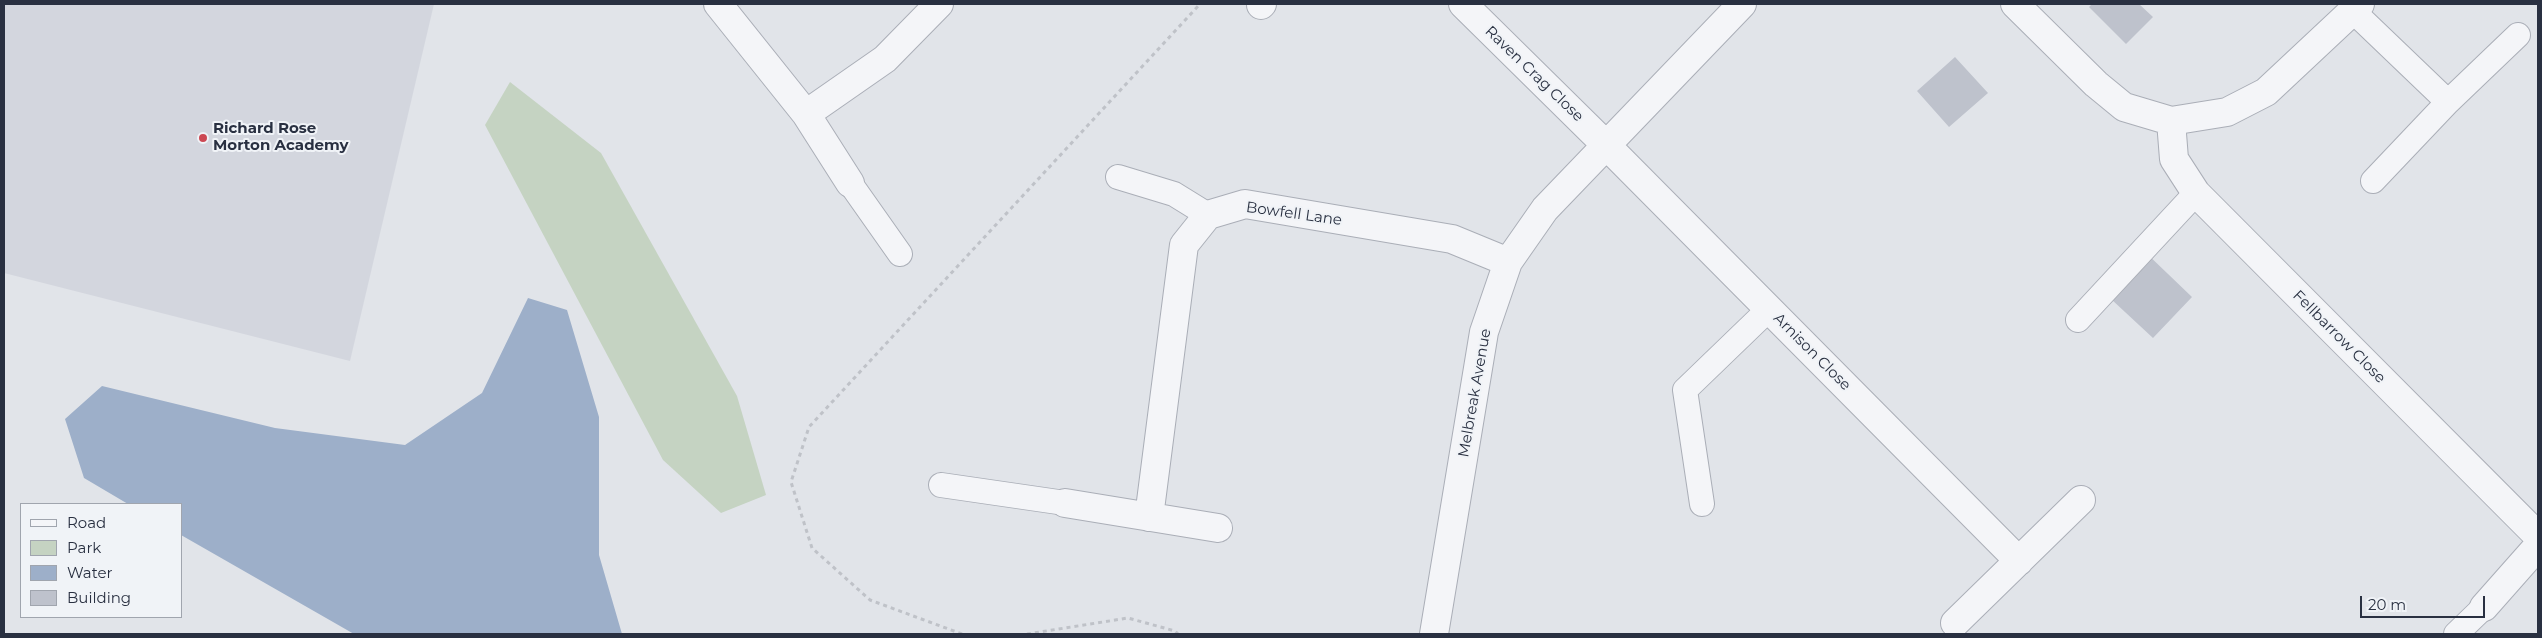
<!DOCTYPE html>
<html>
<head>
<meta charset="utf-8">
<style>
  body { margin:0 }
  #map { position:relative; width:2542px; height:638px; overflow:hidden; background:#e1e4e9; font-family:Montserrat,sans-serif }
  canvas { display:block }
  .frame { position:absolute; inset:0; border:5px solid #293041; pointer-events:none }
  .legend { position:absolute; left:20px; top:503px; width:162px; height:115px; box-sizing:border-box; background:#f0f3f7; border:1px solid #a0a5ae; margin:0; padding:6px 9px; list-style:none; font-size:15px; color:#293041 }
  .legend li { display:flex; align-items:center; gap:10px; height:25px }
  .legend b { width:25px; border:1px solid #a0a5ae }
  .scale { position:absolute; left:2360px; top:596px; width:125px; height:22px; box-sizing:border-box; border:2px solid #293041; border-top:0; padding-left:6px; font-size:15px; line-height:18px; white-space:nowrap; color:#293041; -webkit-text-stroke:4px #f0f3f7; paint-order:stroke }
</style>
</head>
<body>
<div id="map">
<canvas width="2542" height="638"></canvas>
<div class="frame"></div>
<ul class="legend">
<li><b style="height:6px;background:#f4f5f8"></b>Road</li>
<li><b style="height:14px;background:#c5d3c2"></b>Park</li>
<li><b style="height:14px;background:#9dafc9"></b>Water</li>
<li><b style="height:14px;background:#bec2cc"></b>Building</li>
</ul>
<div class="scale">20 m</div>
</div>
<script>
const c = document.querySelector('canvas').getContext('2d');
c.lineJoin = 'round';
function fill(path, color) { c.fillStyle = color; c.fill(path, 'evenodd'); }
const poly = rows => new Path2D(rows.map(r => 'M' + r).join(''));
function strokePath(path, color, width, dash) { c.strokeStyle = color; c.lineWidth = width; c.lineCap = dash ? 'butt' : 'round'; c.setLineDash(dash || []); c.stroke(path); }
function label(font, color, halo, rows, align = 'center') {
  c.font = font + ' Montserrat,sans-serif'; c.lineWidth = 4; c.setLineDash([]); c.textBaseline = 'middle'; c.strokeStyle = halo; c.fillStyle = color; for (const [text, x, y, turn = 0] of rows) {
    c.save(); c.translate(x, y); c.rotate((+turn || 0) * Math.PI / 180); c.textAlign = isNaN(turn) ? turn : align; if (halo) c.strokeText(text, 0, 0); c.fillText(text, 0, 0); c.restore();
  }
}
fill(poly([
  [4,4,434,4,350,361,4,273]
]), '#d3d6de');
fill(poly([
  [510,82,601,153,737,396,766,495,721,513,663,460,485,125]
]), '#c5d3c2');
fill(poly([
  [528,298,567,310,599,417,599,555,622,634,354,634,181,535,181,504,128,504,84,478,65,419,102,386,275,428,405,445,482,393]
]), '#9dafc9');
fill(poly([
  [2092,4,2139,4,2153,17,2126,44,2089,7],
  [1955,57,1988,93,1949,127,1917,91],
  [2143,250,2192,297,2153,338,2111,299]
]), '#bec2cc');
const service = poly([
  [2353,11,2448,102],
  [1118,177,1174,194,1208,215],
  [2373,181,2448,102,2518,35],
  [850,183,900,254],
  [2078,320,2196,193],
  [941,485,1065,503],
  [1702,504,1685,390,1769,309],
  [2456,634,2484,607]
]);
const minor = poly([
  [718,4,806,114,850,183],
  [1463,4,1605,144,2019,561],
  [2015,4,2096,84,2124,107,2171,121,2227,112,2266,92,2360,4],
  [1261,5,1262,4],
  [806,114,885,59,939,4],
  [2171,121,2174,159,2196,193,2538,536],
  [1065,503,1218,528],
  [1149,517,1184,245,1208,215,1245,204,1452,239,1508,262],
  [2484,607,2538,546],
  [1955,623,2081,500],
  [1434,634,1484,332,1508,262,1545,209,1742,4]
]);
strokePath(service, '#aaaeb7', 26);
strokePath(minor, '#aaaeb7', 30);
strokePath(poly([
  [962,634,870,600,812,548,791,482,809,427,1200,4],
  [1027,634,1128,618,1175,631,1178,634]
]), '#bfc2c8', 3, [4, 4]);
strokePath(service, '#f4f5f8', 24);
strokePath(minor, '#f4f5f8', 28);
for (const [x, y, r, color] of [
  [203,138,5,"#cc4853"]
]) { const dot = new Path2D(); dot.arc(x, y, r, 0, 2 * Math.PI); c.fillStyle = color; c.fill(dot); strokePath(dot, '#f0f3f7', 2); }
label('15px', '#293041', '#f0f3f7', [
  ["Raven Crag Close",1534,74,44],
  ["Bowfell Lane",1294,214,8],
  ["Fellbarrow Close",2339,337,45],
  ["Arnison Close",1812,352,45],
  ["Melbreak Avenue",1475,393,-80]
]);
label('bold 15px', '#293041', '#f0f3f7', [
  ["Richard Rose",213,129],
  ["Morton Academy",213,146]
], 'left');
</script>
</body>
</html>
